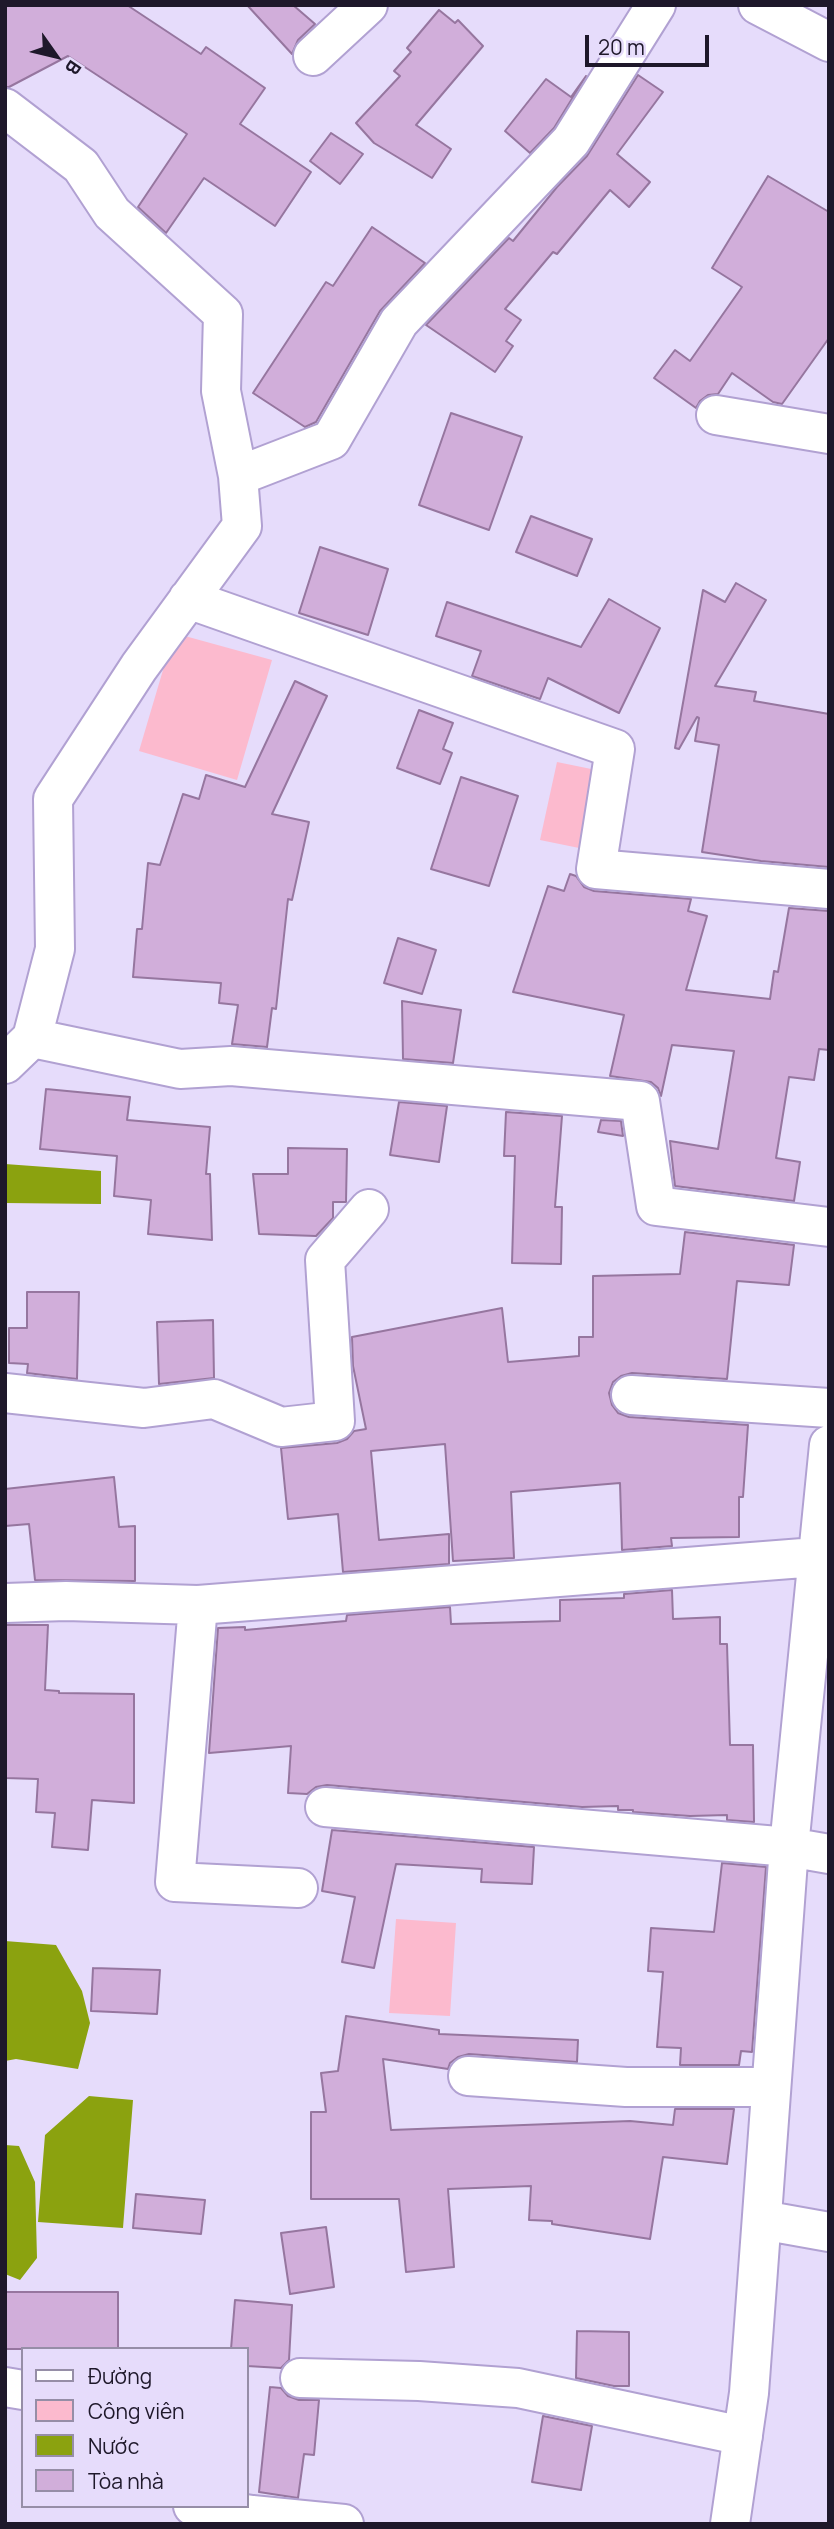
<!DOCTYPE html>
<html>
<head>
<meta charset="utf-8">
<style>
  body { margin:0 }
  #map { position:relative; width:834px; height:2529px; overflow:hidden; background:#e6dcfb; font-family:Manrope,sans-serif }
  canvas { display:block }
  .frame { position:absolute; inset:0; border:7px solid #1e182a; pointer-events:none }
  .legend { position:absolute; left:21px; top:2347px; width:228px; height:161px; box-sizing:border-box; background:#e6dcfb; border:2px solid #968ea7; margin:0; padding:9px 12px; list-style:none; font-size:21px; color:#1e182a }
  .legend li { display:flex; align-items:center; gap:14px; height:35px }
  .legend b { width:35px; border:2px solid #968ea7 }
  .north { position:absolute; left:21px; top:21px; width:70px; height:70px; -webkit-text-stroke:5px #e6dcfb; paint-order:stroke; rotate:124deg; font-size:19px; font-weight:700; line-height:28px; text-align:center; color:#1e182a }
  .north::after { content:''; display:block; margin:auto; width:24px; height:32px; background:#1e182a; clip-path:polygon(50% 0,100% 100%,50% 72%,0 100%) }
  .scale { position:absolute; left:585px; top:35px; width:124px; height:32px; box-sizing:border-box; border:4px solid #1e182a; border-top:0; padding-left:9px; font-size:21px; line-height:24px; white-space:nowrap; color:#1e182a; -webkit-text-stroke:5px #e6dcfb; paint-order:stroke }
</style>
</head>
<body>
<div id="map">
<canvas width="834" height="2529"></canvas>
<div class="frame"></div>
<ul class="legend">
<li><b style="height:9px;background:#fff"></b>Đường</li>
<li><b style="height:19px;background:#fcbace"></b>Công viên</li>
<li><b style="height:19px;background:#8ba20f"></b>Nước</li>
<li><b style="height:19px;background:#d1aeda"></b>Tòa nhà</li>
</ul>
<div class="north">B</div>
<div class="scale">20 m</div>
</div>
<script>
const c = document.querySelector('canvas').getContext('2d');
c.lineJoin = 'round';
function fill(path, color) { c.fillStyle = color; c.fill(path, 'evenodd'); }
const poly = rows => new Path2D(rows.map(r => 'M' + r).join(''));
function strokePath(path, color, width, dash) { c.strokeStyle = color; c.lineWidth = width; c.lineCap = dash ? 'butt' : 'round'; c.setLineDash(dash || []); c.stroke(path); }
fill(poly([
  [174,633,272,660,237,780,139,751],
  [557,762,601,771,584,849,540,840],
  [396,1919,456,1923,450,2016,389,2013]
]), '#fcbace');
fill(poly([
  [5,1164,101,1171,101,1204,5,1203],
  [5,1941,56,1945,82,1991,90,2023,78,2069,16,2059,5,2061],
  [89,2096,133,2100,123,2228,38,2222,45,2135],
  [5,2145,19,2146,35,2182,37,2258,20,2280,5,2274]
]), '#8ba20f');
const building = poly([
  [5,5,127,5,201,54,206,47,265,88,240,124,311,172,275,226,204,178,166,233,138,207,187,134,68,56,9,87,5,87,5,5],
  [247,5,293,5,315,24,298,40,292,54,247,5],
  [439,10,455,23,458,20,483,46,416,125,451,149,432,178,374,143,356,123,400,76,394,71,411,52,407,48,439,10],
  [638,75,663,92,617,154,650,182,629,207,610,190,557,254,553,252,505,309,521,320,506,341,513,346,495,372,426,325,509,238,513,241,557,187,587,156,638,75],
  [586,76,554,128,530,153,505,131,546,79,571,97,586,76],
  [331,133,363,154,340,184,310,161,331,133],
  [768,176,829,212,829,338,782,404,773,402,732,373,718,394,708,395,700,401,696,408,654,378,675,350,690,361,742,287,712,268,768,176],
  [372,227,425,263,380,311,316,422,305,427,253,393,326,282,333,286,372,227],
  [451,413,522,437,489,530,419,505,451,413],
  [531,516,592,539,577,576,516,552,531,516],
  [320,547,388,569,368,635,299,613,320,547],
  [736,583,766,600,715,686,756,692,754,701,829,714,829,867,761,861,702,852,719,745,695,741,699,718,697,717,679,749,675,748,703,590,725,602,736,583],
  [609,599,660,628,619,713,548,678,540,699,472,676,481,651,436,636,447,602,581,647,609,599],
  [295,681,327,696,272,814,309,822,292,900,288,899,276,1009,272,1008,267,1047,232,1044,238,1005,219,1003,221,983,133,977,137,929,142,929,148,863,160,865,183,794,199,799,206,775,245,787,295,681],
  [419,710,453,723,443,749,452,753,440,784,397,768,419,710],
  [461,777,518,796,489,886,431,869,461,777],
  [570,874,576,876,584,887,594,891,691,899,688,911,707,916,686,990,770,999,774,971,778,972,789,908,829,911,829,1050,819,1049,814,1080,789,1077,776,1158,800,1162,794,1201,675,1186,670,1141,718,1149,734,1051,672,1045,661,1096,658,1088,651,1082,610,1076,624,1015,513,992,548,886,564,891,570,874],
  [398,938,436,950,422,994,384,983,398,938],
  [402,1001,461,1010,453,1063,403,1059,402,1001],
  [46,1089,130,1097,127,1120,210,1127,206,1174,210,1174,212,1240,148,1234,151,1200,114,1196,117,1156,40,1149,46,1089],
  [399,1102,447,1106,439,1162,390,1155,399,1102],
  [506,1112,562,1116,555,1207,562,1207,561,1264,512,1263,515,1156,504,1156,506,1112],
  [601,1120,621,1121,623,1136,598,1132,601,1120],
  [288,1148,347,1149,346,1202,333,1202,333,1218,316,1236,259,1234,253,1174,288,1174,288,1148],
  [685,1232,794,1245,789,1285,737,1281,727,1379,632,1373,621,1376,613,1382,609,1393,612,1405,618,1413,629,1417,748,1425,743,1497,739,1497,739,1537,671,1538,672,1546,622,1550,620,1483,511,1492,514,1558,453,1561,445,1444,371,1451,379,1540,449,1534,449,1564,343,1572,338,1514,288,1519,281,1448,337,1443,347,1439,354,1431,366,1429,353,1366,352,1337,502,1308,508,1362,579,1356,579,1337,593,1337,593,1276,680,1274,685,1232],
  [27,1292,79,1292,77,1379,27,1373,28,1364,9,1363,9,1328,27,1328,27,1292],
  [213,1320,214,1378,159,1384,157,1322,213,1320],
  [114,1477,119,1527,135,1526,135,1581,35,1580,29,1524,5,1526,5,1489,114,1477],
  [672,1590,673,1619,720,1617,720,1644,727,1644,730,1745,753,1745,754,1822,727,1820,727,1815,690,1816,633,1812,633,1810,618,1810,618,1806,582,1807,327,1785,316,1787,307,1794,288,1793,291,1746,209,1753,218,1628,245,1627,245,1630,346,1621,347,1615,450,1607,451,1624,560,1621,560,1600,624,1598,624,1594,672,1590],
  [5,1625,48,1625,45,1690,59,1691,59,1693,134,1694,134,1803,92,1800,88,1850,52,1847,55,1813,36,1812,38,1779,5,1778,5,1625],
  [332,1830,534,1847,532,1884,481,1882,482,1869,396,1864,374,1968,342,1962,355,1897,322,1891,332,1830],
  [722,1863,766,1867,752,2052,741,2051,739,2065,680,2065,681,2048,657,2047,663,1972,648,1971,651,1928,714,1932,722,1863],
  [93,1968,160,1970,157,2014,91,2011,93,1968],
  [346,2016,439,2030,439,2034,578,2040,577,2062,469,2054,458,2057,450,2063,448,2069,383,2059,391,2130,630,2121,673,2125,675,2109,734,2109,727,2164,663,2157,650,2239,552,2224,552,2221,529,2220,531,2186,448,2189,454,2267,406,2272,399,2199,311,2199,311,2112,326,2112,321,2073,338,2071,346,2016],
  [136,2194,205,2200,201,2234,133,2228,136,2194],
  [326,2227,334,2287,290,2294,281,2233,326,2227],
  [5,2292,118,2292,118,2349,5,2349,5,2292],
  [235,2300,292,2305,289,2360,281,2368,247,2366,247,2349,231,2349,235,2300],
  [577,2331,629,2332,629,2386,614,2386,576,2378,577,2331],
  [270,2387,281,2388,288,2396,299,2400,319,2400,314,2455,304,2454,298,2498,259,2492,270,2387],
  [543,2416,592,2426,581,2490,532,2482,543,2416]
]);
fill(building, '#d1aeda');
strokePath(building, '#96769f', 2);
const minor = poly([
  [758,5,829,42],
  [313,56,368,5],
  [5,108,81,166,112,213,223,314,221,391,238,476],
  [716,415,829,434],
  [188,599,615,749,596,869,829,889],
  [32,1038,180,1069,231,1066,640,1101,656,1206,829,1227],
  [5,1064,32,1038,55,949,53,799,139,667,242,526,238,476,331,440,399,322,571,141,656,5],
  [5,1393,144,1408,214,1399,281,1427,335,1421,325,1260,369,1209],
  [631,1395,829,1408],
  [5,1603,66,1601,198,1605,816,1557],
  [198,1605,175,1882,298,1888],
  [325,1807,789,1847,829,1854],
  [468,2076,626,2087,771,2087],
  [762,2220,829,2232],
  [300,2378,419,2381,518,2388,743,2436],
  [5,2387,23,2390],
  [193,2506,252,2515,344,2524],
  [730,2524,749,2393,789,1847,829,1445]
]);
strokePath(minor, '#b1a1d2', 42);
strokePath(minor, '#fff', 38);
</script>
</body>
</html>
